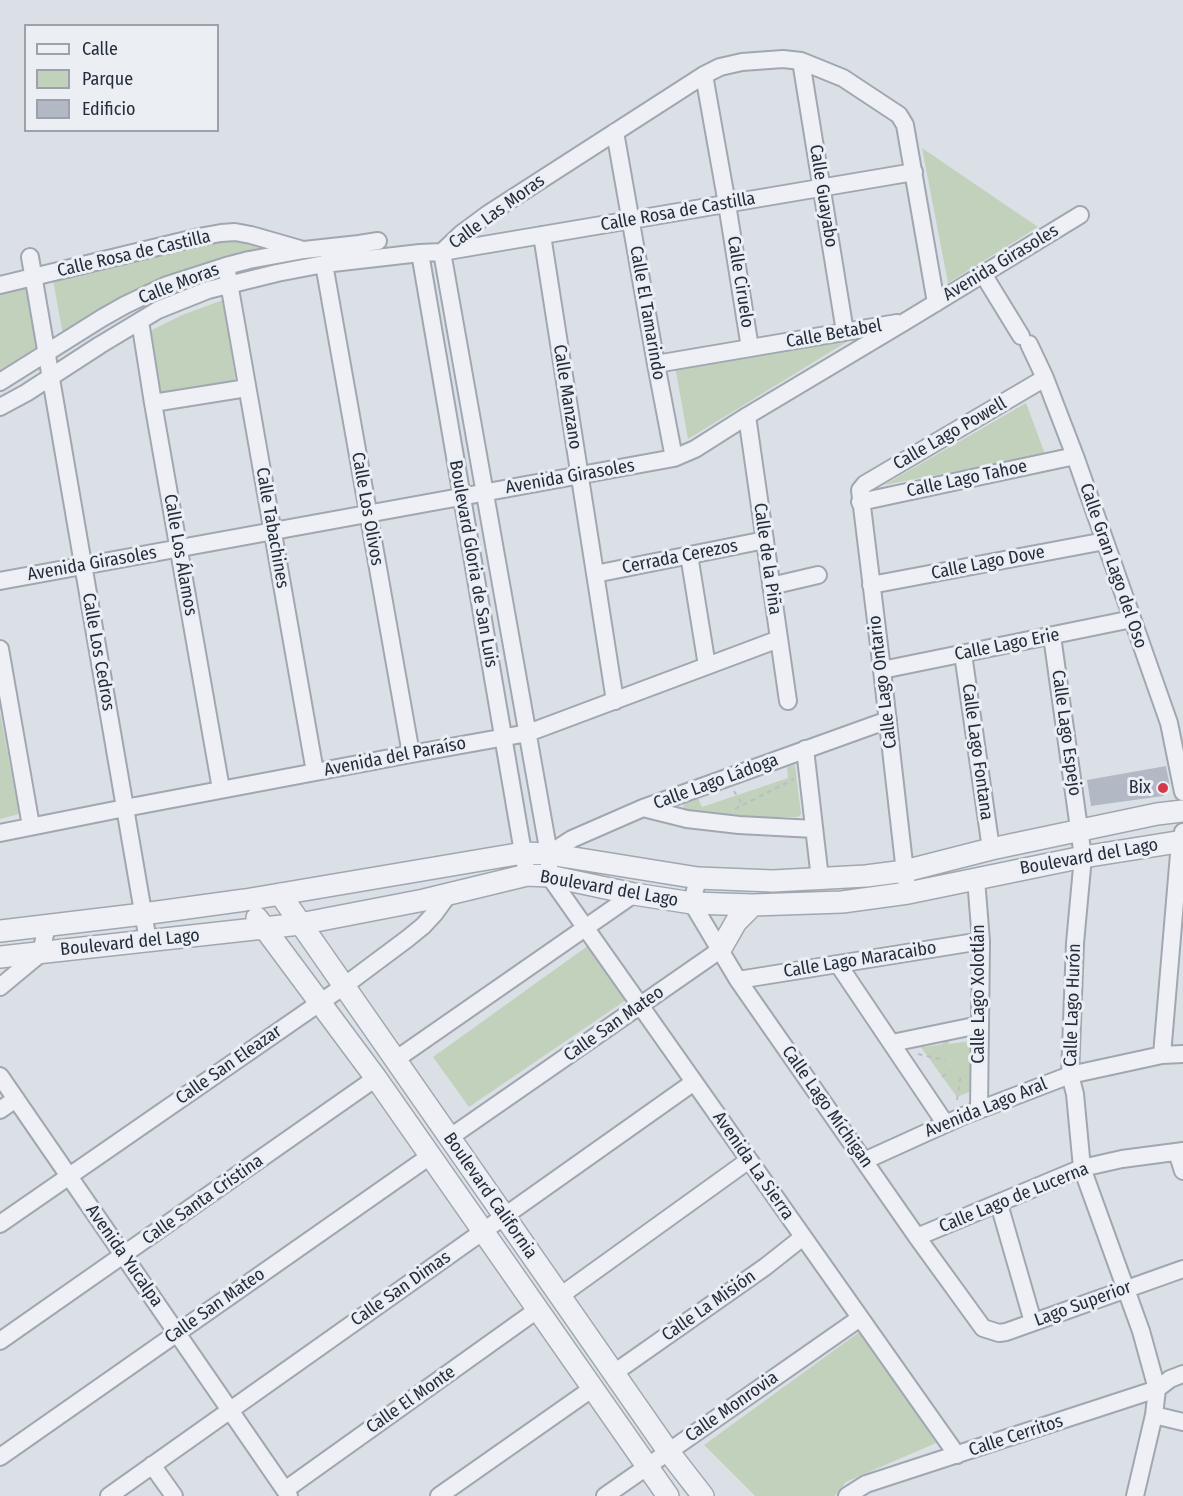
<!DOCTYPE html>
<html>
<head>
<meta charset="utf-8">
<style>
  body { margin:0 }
  #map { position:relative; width:1183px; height:1496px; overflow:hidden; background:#dbe0e7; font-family:"Fira Sans Condensed",sans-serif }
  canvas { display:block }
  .legend { position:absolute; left:24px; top:24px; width:195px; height:108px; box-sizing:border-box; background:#ebeff4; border:2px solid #9ca1ab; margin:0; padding:8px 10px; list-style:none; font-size:18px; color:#252d3d }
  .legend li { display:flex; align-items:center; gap:12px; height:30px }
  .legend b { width:30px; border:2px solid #9ca1ab }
</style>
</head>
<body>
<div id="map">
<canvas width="1183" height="1496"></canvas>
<ul class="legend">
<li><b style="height:8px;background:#eef0f5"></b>Calle</li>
<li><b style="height:16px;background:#c1d1bc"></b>Parque</li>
<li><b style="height:16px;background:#b2b9c4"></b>Edificio</li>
</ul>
</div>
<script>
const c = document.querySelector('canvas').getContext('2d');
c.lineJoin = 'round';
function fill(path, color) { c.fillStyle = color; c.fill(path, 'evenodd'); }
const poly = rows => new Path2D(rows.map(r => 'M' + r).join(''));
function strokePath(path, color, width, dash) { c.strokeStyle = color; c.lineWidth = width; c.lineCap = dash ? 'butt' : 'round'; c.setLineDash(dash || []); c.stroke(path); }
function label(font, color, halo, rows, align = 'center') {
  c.font = font + ' "Fira Sans Condensed",sans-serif'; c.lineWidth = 6; c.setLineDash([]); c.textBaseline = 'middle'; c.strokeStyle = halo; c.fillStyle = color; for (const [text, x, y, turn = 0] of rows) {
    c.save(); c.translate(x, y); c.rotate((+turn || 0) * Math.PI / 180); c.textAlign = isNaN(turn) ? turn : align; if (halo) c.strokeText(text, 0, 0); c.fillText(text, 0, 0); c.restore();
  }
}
fill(poly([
  [922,148,1038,227,948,283],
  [235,238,266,248,226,256,181,270,139,290,63,335,53,280,194,242],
  [29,283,42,348,0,376,0,290],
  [223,300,236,383,160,395,148,332,182,315],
  [863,332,688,439,675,366],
  [1026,403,1045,454,884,485],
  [0,712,19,814,0,819],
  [795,765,801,814,798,817,750,817,685,809,683,806,685,802,698,798,702,807,788,778,787,767],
  [589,945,629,998,469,1107,433,1057],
  [947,1031,949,1044,977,1040,979,1088,957,1097,915,1039,923,1034,925,1047,943,1044,941,1032],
  [862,1330,936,1443,846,1482,835,1496,755,1496,704,1445]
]), '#c1d1bc');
fill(poly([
  [1166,766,1170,787,1163,796,1091,806,1087,780]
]), '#b2b9c4');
const minor = poly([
  [801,61,845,332],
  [704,75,727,204,750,348],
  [615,132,656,364,674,458],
  [914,172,442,252,549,854,549,876,957,1455],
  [542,235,615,701],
  [420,253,525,864],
  [30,257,148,941],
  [324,264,411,754],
  [226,266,315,772],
  [983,274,1021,336],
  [0,285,199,237,221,233,235,232,251,235,300,249],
  [140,321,153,403,221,789],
  [1029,344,1045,378,1075,456,1169,723,1183,792],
  [656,364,897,323],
  [0,382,102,318,125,305,167,285,226,266,249,260,304,250,359,244,378,241],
  [153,403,247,388],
  [0,407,26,393,100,345,158,310,208,290,277,273,324,264,420,253,442,252,461,234,488,214,704,75,720,67,742,62,783,59,801,61,843,78,899,115,905,125,936,303],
  [747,416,788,701],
  [860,502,1075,456],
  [689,555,707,666],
  [595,574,765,540],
  [0,581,674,458,695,449,747,416,906,321,1080,215],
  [871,585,1105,541],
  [771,586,818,575],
  [1052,636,1083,857,1075,943,1070,1075,1075,1094,1082,1168,1141,1331,1157,1389,1154,1415,1135,1496],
  [0,649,31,826],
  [963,654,991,849],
  [882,670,1132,619],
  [805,749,820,879],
  [643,808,687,819,739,825,814,829],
  [0,833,125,808,411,754,528,733,779,639],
  [549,854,572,839,643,808,888,720],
  [698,878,692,903,720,950,738,980,917,1237,983,1328,999,1333,1006,1332,1183,1269],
  [976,879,981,941,979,1109],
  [906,881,882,670,860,490,865,484,1045,378],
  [838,964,945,1123],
  [738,980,981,941],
  [0,987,41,953,47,925],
  [892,1043,979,1025],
  [1162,1055,1179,854,1183,832],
  [395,1060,634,894],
  [0,1076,289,1496],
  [0,1110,16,1099],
  [449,1138,720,950],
  [1177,1152,1183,1171],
  [864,1161,963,1116,1070,1075,1162,1055,1183,1054],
  [999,1204,1033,1322],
  [0,1224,344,986,407,939,423,926,435,913,448,895],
  [917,1237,1082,1168,1122,1159,1183,1151],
  [560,1296,749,1160],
  [0,1341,376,1078],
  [614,1373,765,1267,803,1237],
  [1154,1415,1183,1422],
  [0,1457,430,1156],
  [152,1465,174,1496],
  [285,1490,537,1310],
  [109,1496,694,1082],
  [439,1496,593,1388],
  [605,1496,860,1318],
  [847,1496,866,1484,1157,1389,1170,1379,1183,1374]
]);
const tertiary = poly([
  [280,894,668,1451,703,1496],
  [257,918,376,1078,668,1496],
  [0,931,143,914,245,900,523,853,549,854,698,878,773,881,866,876,905,871,991,849,1157,814,1183,811],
  [720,950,736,922,753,905],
  [0,957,300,924,424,900,527,875,549,876,634,894,692,903,753,905,842,902,908,893,1083,857,1183,841]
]);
strokePath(minor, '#a1a7b1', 20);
strokePath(tertiary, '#a1a7b1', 24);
strokePath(poly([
  [734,791,742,804],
  [735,809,794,779],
  [918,1054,945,1060],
  [942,1077,950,1071],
  [957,1100,961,1074]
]), '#babdc5', 2, [4.5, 4.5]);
strokePath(minor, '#eef0f5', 16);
strokePath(tertiary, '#eef0f5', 21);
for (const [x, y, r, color] of [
  [1163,788,6,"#d4384d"]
]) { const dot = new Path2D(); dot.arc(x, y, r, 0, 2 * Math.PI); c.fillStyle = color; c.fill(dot); strokePath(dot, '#ebeff4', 2); }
label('18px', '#252d3d', '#ebeff4', [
  ["Calle Guayabo",823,196,81],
  ["Calle Las Moras",497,212,-36],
  ["Calle Rosa de Castilla",678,212,-10],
  ["Calle Rosa de Castilla",134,254,-13],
  ["Avenida Girasoles",1001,263,-31],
  ["Calle Ciruelo",740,282,81],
  ["Calle Moras",179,284,-21],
  ["Calle El Tamarindo",647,313,80],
  ["Calle Betabel",834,334,-10],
  ["Calle Manzano",567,397,81],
  ["Calle Lago Powell",950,434,-30],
  ["Avenida Girasoles",570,477,-10],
  ["Calle Lago Tahoe",967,479,-12],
  ["Calle Los Olivos",367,509,80],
  ["Calle Tabachines",272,528,80],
  ["Calle Los Álamos",180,555,80],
  ["Cerrada Cerezos",680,557,-11],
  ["Calle de la Piña",767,559,82],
  ["Calle Lago Dove",988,563,-11],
  ["Avenida Girasoles",92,564,-10],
  ["Boulevard Gloria de San Luis",473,564,80],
  ["Calle Gran Lago del Oso",1113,566,71],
  ["Calle Lago Erie",1007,645,-11],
  ["Calle Los Cedros",98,652,80],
  ["Calle Lago Ontario",883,682,-97],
  ["Calle Lago Espejo",1066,733,82],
  ["Calle Lago Fontana",977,752,82],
  ["Avenida del Paraíso",395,757,-11],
  ["Calle Lago Ládoga",716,782,-20],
  ["Boulevard del Lago",1089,857,-10],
  ["Boulevard del Lago",609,889,10],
  ["Boulevard del Lago",130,943,-6],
  ["Calle Lago Maracaibo",860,960,-9],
  ["Calle Lago Xolotlán",979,994,-90],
  ["Calle Lago Hurón",1073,1005,-88],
  ["Calle San Mateo",614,1024,-35],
  ["Calle San Eleazar",229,1065,-35],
  ["Calle Lago Míchigan",827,1107,55],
  ["Avenida Lago Aral",986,1108,-22],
  ["Avenida La Sierra",753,1166,55],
  ["Boulevard California",490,1196,55],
  ["Calle Lago de Lucerna",1014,1198,-22],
  ["Calle Santa Cristina",203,1200,-35],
  ["Avenida Yucalpa",124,1256,55],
  ["Calle San Dimas",401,1289,-35],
  ["Lago Superior",1083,1304,-20],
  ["Calle San Mateo",215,1306,-35],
  ["Calle La Misión",709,1306,-35],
  ["Calle El Monte",411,1400,-35],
  ["Calle Monrovia",732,1407,-35],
  ["Calle Cerritos",1016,1436,-18]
]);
label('18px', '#252d3d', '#ebeff4', [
  ["Bix",1151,788]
], 'right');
</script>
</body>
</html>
